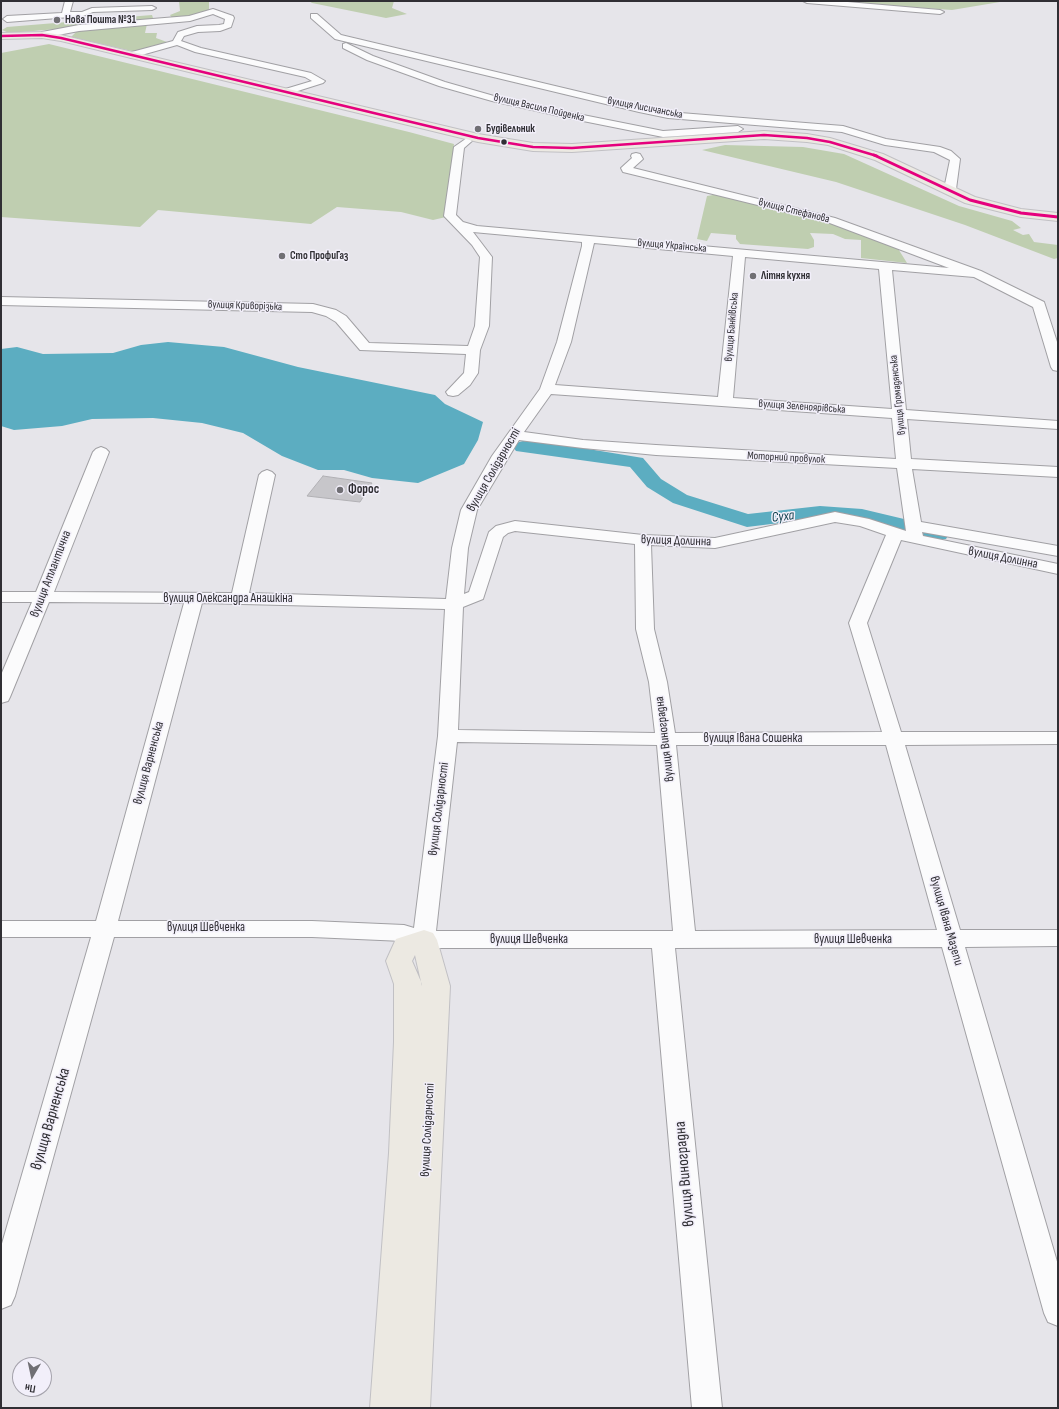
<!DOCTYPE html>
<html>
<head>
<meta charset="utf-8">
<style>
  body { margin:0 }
  #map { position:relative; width:1059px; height:1409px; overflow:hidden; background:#e6e5ea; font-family:"Sofia Sans Condensed",sans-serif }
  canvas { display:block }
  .frame { position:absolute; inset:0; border:2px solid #302f34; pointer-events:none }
  .north { position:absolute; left:12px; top:1357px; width:40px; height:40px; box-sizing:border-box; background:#f2effa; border:1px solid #a4a2ab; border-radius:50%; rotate:189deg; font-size:11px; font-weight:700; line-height:16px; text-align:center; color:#302f34 }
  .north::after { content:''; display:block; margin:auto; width:14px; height:18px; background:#706f74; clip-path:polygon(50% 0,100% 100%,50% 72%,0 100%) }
</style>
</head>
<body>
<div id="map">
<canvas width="1059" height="1409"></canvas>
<div class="frame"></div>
<div class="north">Пн</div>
</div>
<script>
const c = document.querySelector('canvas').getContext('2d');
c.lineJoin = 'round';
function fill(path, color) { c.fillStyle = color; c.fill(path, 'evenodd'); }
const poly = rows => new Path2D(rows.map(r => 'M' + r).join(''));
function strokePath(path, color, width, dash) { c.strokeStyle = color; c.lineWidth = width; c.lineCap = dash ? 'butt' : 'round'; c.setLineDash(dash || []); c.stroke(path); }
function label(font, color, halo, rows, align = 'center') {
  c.font = font + ' "Sofia Sans Condensed",sans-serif'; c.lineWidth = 3; c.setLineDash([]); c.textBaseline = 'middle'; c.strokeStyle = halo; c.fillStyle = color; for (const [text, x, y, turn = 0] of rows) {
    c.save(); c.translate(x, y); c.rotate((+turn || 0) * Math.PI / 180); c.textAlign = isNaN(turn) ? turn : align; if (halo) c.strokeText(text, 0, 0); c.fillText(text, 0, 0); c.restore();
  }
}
fill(poly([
  [179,1,209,1,209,11,197,16,172,18,170,15,180,11],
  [309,1,394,1,392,8,407,14,386,18,312,3],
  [822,1,1006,1,952,10],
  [152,15,154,21,9,33,2,30,7,27],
  [147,24,145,33,157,33,156,38,167,42,136,52,71,37,77,31],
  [49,44,409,132,454,144,446,217,433,220,401,212,337,207,311,224,158,210,140,227,1,217,1,53],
  [725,145,803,147,844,154,959,206,1012,221,1021,228,1013,230,1023,235,1029,234,1034,242,1058,245,1058,258,1054,259,965,225,836,182,702,150],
  [719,194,823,221,897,247,907,263,861,258,861,240,845,239,833,234,810,233,814,240,814,247,808,249,740,244,736,239,736,235,711,233,707,241,697,239,707,196]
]), '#bfceb0');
fill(poly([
  [168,342,224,347,298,367,435,395,445,404,483,422,478,440,464,464,418,483,372,478,344,470,318,470,282,456,243,433,202,423,153,418,92,419,62,426,14,430,1,426,1,349,17,347,43,354,113,353,141,345]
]), '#5cadc1');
fill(poly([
  [523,441,570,446,643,458,661,479,687,495,748,514,820,506,862,509,946,529,949,534,946,539,938,540,862,521,820,518,747,527,673,503,647,487,630,467,516,451,513,447,516,443,523,441]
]), '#5cadc1');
const building = poly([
  [323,476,372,483,360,502,307,496,323,476]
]);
fill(building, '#c7c6ca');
strokePath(building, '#b1b0b4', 1);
const minor = poly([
  [65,1,73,1,70,12,82,12,92,8,152,6,156,8,152,10,93,12,83,16,7,22,3,19,7,16,62,13,65,1],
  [803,1,836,1,940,10,944,12,940,14,807,3,803,1],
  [213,9,233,16,234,18,231,27,220,31,198,32,184,36,181,41,201,48,311,73,325,81,323,83,285,95,280,92,282,90,312,81,305,77,195,52,177,45,131,58,127,55,128,53,173,41,178,32,197,26,219,25,224,24,225,19,213,14,190,21,79,31,42,38,38,35,42,32,79,25,189,16,213,9],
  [311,14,317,14,341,35,639,106,668,112,843,126,886,139,940,147,951,151,960,159,956,189,950,192,944,189,950,160,934,152,885,145,842,132,668,118,639,112,335,39,311,18,311,14],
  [346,43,373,56,445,82,494,96,568,112,663,131,738,126,743,129,738,132,663,137,568,118,492,101,439,86,367,60,343,48,343,44,346,43],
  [467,138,472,141,464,148,456,215,463,222,477,226,949,268,827,222,623,172,621,168,632,158,631,156,632,154,636,153,640,154,643,159,633,168,835,218,981,271,1044,302,1045,305,1058,345,1058,371,1053,370,1051,367,1033,307,974,277,892,270,906,410,1058,421,1058,429,907,419,911,459,1058,467,1058,477,912,469,921,522,1058,546,1058,556,922,532,923,536,1058,564,1058,574,901,540,867,623,901,732,1058,732,1058,744,905,745,960,930,1058,930,1058,946,965,947,1058,1265,1058,1326,1048,1322,1044,1313,942,947,675,948,722,1408,692,1408,652,948,424,948,403,941,312,937,114,937,15,1296,11,1305,1,1309,1,1247,91,937,1,937,1,921,96,921,184,603,49,602,10,697,8,701,1,703,1,675,32,602,1,602,1,592,36,592,93,452,96,449,101,447,106,449,109,452,54,592,232,593,259,475,262,472,267,470,272,472,275,475,249,593,446,599,452,548,461,510,492,456,540,389,557,342,582,246,582,242,473,232,492,257,489,326,480,350,478,373,470,385,458,395,453,396,448,395,446,392,464,373,466,354,360,350,336,322,326,316,312,312,1,305,1,297,313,304,336,310,346,316,369,343,468,346,475,326,480,257,472,245,444,216,454,147,467,138],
  [594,243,733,256,718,397,555,385,571,342,594,243],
  [745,257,879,269,892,409,733,398,745,257],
  [551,394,892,418,896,459,656,445,583,440,524,432,551,394],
  [519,440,583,448,656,455,897,468,906,531,869,519,835,512,715,538,643,535,515,521,496,526,489,532,469,592,464,594,468,548,477,510,519,440],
  [835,522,860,526,886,535,849,623,882,732,675,733,667,682,654,629,651,545,715,548,835,522],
  [515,531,635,544,636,629,649,682,655,733,458,730,463,607,483,599,503,537,508,533,515,531],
  [202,603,445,609,438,736,414,928,404,925,312,921,118,921,202,603],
  [457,742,657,745,673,931,436,931,457,742],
  [676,745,886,745,937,930,695,931,676,745]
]);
const major = poly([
  [42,32,61,35,478,134,533,143,572,144,764,131,807,134,830,138,883,154,975,197,1021,209,1058,213,1058,221,1021,217,965,203,875,160,828,145,807,142,764,139,572,152,533,151,478,142,61,41,42,38,1,39,1,33,42,32],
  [424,930,433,933,437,940,450,986,430,1408,370,1408,389,1153,394,1042,394,984,386,961,396,939,424,930],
  [415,955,422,986,422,999,422,984,412,961,415,955]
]);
strokePath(minor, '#a1a0a4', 2);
strokePath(major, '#c1c0c4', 2);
fill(minor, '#fbfbfc');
fill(major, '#ece9e2');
strokePath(poly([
  [1,36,42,35,61,38,478,138,533,147,572,148,764,135,807,138,830,142,877,156]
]), '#e5007d', 2.5);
strokePath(poly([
  [874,155,970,200,1021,213,1058,217]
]), '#e5007d', 3);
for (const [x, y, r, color] of [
  [57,20,4,"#706f74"],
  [478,129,4,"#706f74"],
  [504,142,3.5,"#302f34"],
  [282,256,4,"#706f74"],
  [753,276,4,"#706f74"],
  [340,490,4,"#706f74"]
]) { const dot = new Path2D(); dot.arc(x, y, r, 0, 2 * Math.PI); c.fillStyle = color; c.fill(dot); strokePath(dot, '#f2effa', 1.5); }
label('bold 11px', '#302f34', '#f2effa', [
  ["Нова Пошта №31",65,20],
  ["Будівельник",486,129],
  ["Сто ПрофиГаз",290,256],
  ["Літня кухня",761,276]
], 'left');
label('11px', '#302f34', '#f2effa', [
  ["вулиця Василя Пойденка",539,108,13],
  ["вулиця Лисичанська",645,108,11],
  ["вулиця Стефанова",794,211,14],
  ["вулиця Українська",672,246,5],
  ["вулиця Криворізька",245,306,2],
  ["вулиця Банківська",732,327,-85],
  ["вулиця Громадянська",898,395,-96],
  ["вулиця Зеленоярівська",802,407,4],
  ["Моторний провулок",786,458,3]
]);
label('13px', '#302f34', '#f2effa', [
  ["вулиця Солідарності",494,470,-60],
  ["вулиця Долинна",676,541,2],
  ["вулиця Долинна",1003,558,11],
  ["вулиця Атлантична",51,574,-69],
  ["вулиця Олександра Анашкіна",228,599],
  ["вулиця Виноградна",665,739,-97],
  ["вулиця Івана Сошенка",753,739],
  ["вулиця Варненська",149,763,-75],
  ["вулиця Солідарності",439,809,-83],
  ["вулиця Івана Мазепи",946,921,74],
  ["вулиця Шевченка",206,928],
  ["вулиця Шевченка",529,940],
  ["вулиця Шевченка",853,940],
  ["вулиця Солідарності",428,1130,-87]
]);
label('bold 13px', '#302f34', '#f2effa', [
  ["Форос",348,490]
], 'left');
label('italic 14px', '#11404c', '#f2effa', [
  ["Суха",783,517,-7]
]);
label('16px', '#302f34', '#f2effa', [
  ["вулиця Варненська",51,1119,-74],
  ["вулиця Виноградна",685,1174,-95]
]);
</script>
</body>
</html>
